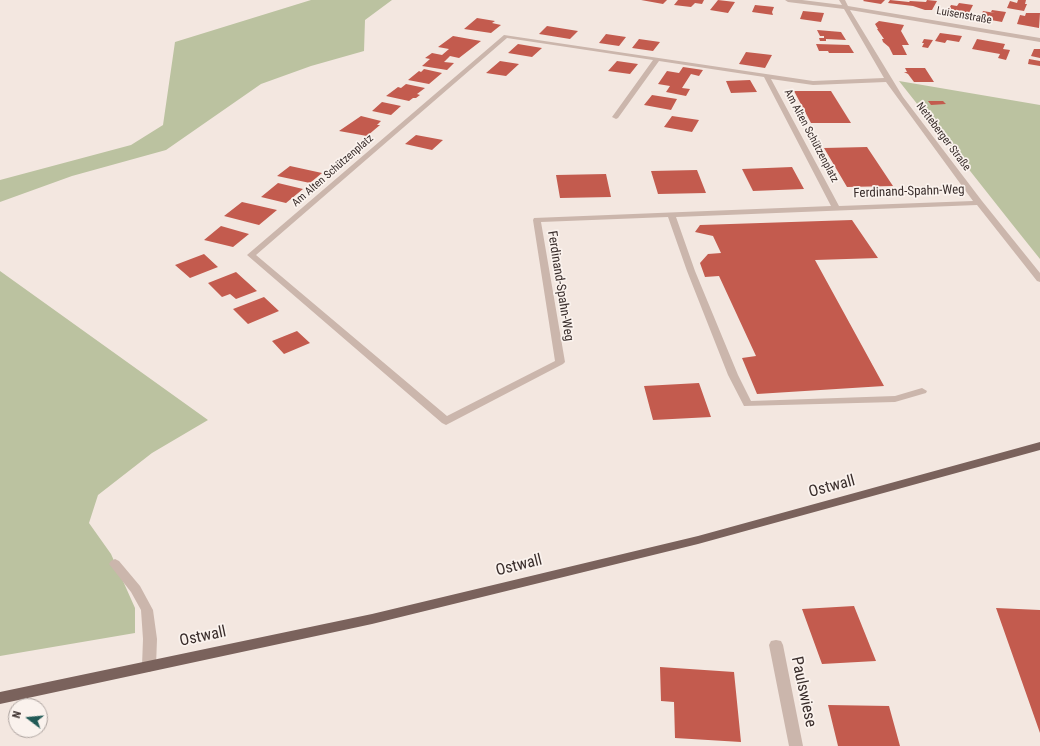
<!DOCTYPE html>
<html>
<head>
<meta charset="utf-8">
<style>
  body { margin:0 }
  #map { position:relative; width:1040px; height:746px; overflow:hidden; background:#f3e7e0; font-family:"Roboto Condensed",sans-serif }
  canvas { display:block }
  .north { position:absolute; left:8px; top:698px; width:40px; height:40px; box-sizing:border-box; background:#faf2ed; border:1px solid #ada39f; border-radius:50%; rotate:286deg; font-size:11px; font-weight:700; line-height:16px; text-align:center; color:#392d2b }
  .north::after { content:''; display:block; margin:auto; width:14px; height:18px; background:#215a56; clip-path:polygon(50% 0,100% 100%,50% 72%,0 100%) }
</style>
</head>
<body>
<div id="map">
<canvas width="1040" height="746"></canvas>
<div class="north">N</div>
</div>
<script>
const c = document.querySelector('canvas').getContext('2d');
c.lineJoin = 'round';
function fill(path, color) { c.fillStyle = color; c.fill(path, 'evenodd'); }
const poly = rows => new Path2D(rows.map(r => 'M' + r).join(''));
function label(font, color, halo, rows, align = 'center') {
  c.font = font + ' "Roboto Condensed",sans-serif'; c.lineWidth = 3.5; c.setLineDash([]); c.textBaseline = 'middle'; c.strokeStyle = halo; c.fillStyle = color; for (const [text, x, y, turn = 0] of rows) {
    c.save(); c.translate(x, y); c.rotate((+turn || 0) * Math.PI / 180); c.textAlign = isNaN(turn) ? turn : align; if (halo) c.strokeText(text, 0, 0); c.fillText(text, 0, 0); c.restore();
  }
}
fill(poly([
  [311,0,392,0,365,20,364,51,311,66,261,84,166,150,72,176,0,202,0,180,131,145,163,125,175,42],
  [899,81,1040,105,1040,259,1012,224],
  [0,271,208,420,152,453,98,495,89,523,111,554,135,608,135,633,0,656]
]), '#bbc2a0');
fill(poly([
  [641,0,667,0,663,4],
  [678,0,704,0,702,4,695,3,691,7,674,5],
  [718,0,735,2,728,13,710,10],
  [864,0,885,0,881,4,863,1],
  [890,0,909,2,910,1,926,2,927,0,937,1,932,10,925,10,913,6,888,3],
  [1018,0,1026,0,1025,4,1027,4,1024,11,1007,8,1010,1,1017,3],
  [959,3,973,5,970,11,973,12,972,14,969,14,965,16,947,13,951,5,957,6],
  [755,5,774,7,772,12,773,15,752,12],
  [992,10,1006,12,1002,22,980,18,983,11,995,13,991,12],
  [803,11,824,13,821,22,800,19],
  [1026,13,1040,13,1039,28,1017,24,1020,15,1025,16],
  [477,18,495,21,492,23,501,25,491,33,464,29],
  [879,21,904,25,901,31,909,45,902,45,907,55,893,55,889,47,883,42,882,39,884,39,877,29,878,29,875,24],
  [547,26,578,31,570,39,539,34],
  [817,30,841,32,846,40,826,39,826,41,820,41,819,38,824,38,824,36,820,36],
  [940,33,962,36,959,42,947,40,945,43,935,41],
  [606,34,626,37,619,46,599,43],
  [453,36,481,41,459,58,450,56,444,62,454,63,447,70,422,66,430,59,425,58,432,53,442,55,449,49,438,47],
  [639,39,660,42,653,51,632,48],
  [924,39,933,40,928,48,922,47,924,43,922,43],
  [977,39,1005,44,1003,49,1010,50,1006,60,998,58,1000,54,972,49],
  [518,44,542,48,532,57,508,53],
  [816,44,849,45,854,53,829,53,828,51,819,51],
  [1034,49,1040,49,1040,58,1031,56],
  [746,52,772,55,765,68,739,64],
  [1029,59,1040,61,1040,66,1028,64],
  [500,61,519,64,506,76,486,73],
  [617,61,638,64,630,74,608,71],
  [683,67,703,70,699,76,691,74,682,88,690,89,686,96,666,92,670,86,658,84,667,71,679,73],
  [905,68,925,68,934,82,914,82,908,74,904,72,907,72],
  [424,69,442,73,429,84,408,80,419,71,421,72],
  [750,80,757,92,731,93,726,81],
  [406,84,425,88,417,94,420,95,416,98,413,98,409,101,386,96,398,87,401,88],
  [794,91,831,91,851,123,811,123],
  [652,95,677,99,671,110,644,105],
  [928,101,943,101,946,104,931,105],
  [382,102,401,106,391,115,372,111],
  [361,116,381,121,377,125,380,125,367,136,339,131],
  [672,116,699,120,692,132,664,127],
  [416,135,443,140,432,150,405,144],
  [867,147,893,186,847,187,824,148],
  [290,166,322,173,310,183,277,176],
  [792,167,804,189,753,191,742,169],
  [697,170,706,193,658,194,651,171],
  [606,174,611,197,560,198,556,175],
  [278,183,303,189,286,203,261,197],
  [242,202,277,210,259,225,224,216],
  [852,220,878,258,815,260,884,386,757,394,742,358,756,356,719,276,705,277,700,263,708,254,721,253,713,236,695,232,700,225],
  [221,226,249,234,233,247,204,240],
  [204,254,218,267,190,278,175,265],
  [236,272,257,291,236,299,230,294,222,297,208,283],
  [264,297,279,311,248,324,233,309],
  [297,331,310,343,284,354,272,341],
  [699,383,711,417,653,420,644,386],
  [854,606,876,661,822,664,802,609],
  [996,608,1040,610,1040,733],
  [660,667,734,672,741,742,675,738,674,702,661,701],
  [828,705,889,706,900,746,838,746]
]), '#c35b4e');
fill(poly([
  [785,0,802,0,842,5,839,0,845,0,848,6,1040,38,1040,42,850,10,903,97,982,201,1040,273,1040,282,1037,281,977,205,676,217,695,271,738,375,751,401,895,396,922,388,927,391,926,393,895,402,744,406,728,375,687,271,668,217,541,222,565,362,563,364,446,425,442,423,247,255,504,35,813,81,884,78,844,9,788,2,785,0],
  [507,38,653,60,612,117,616,119,618,118,659,61,764,77,831,206,534,218,533,220,555,361,447,416,256,255,507,38],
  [771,79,813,85,886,82,973,201,839,206,771,79],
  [115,559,119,561,140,586,153,610,157,639,156,666,154,670,149,672,144,670,142,666,143,639,141,610,131,592,109,564,111,561,115,559],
  [776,640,781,641,783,645,803,746,789,746,769,645,771,641,776,640]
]), '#cbb6ac');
fill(poly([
  [1040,442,1040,450,698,544,372,624,0,704,0,692,372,614,698,536,1040,442]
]), '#7a625c');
label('11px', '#392d2b', '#faf2ed', [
  ["Luisenstraße",964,16,10],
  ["Am Alten Schützenplatz",811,136,62],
  ["Netteberger Straße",943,137,53],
  ["Am Alten Schützenplatz",333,171,-41]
]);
label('13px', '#392d2b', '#faf2ed', [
  ["Ferdinand-Spahn-Weg",909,192,-2],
  ["Ferdinand-Spahn-Weg",560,286,81]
]);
label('16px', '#392d2b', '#faf2ed', [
  ["Ostwall",832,487,-15],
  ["Ostwall",519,566,-14],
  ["Ostwall",203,637,-12],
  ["Paulswiese",803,692,78]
]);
</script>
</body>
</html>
